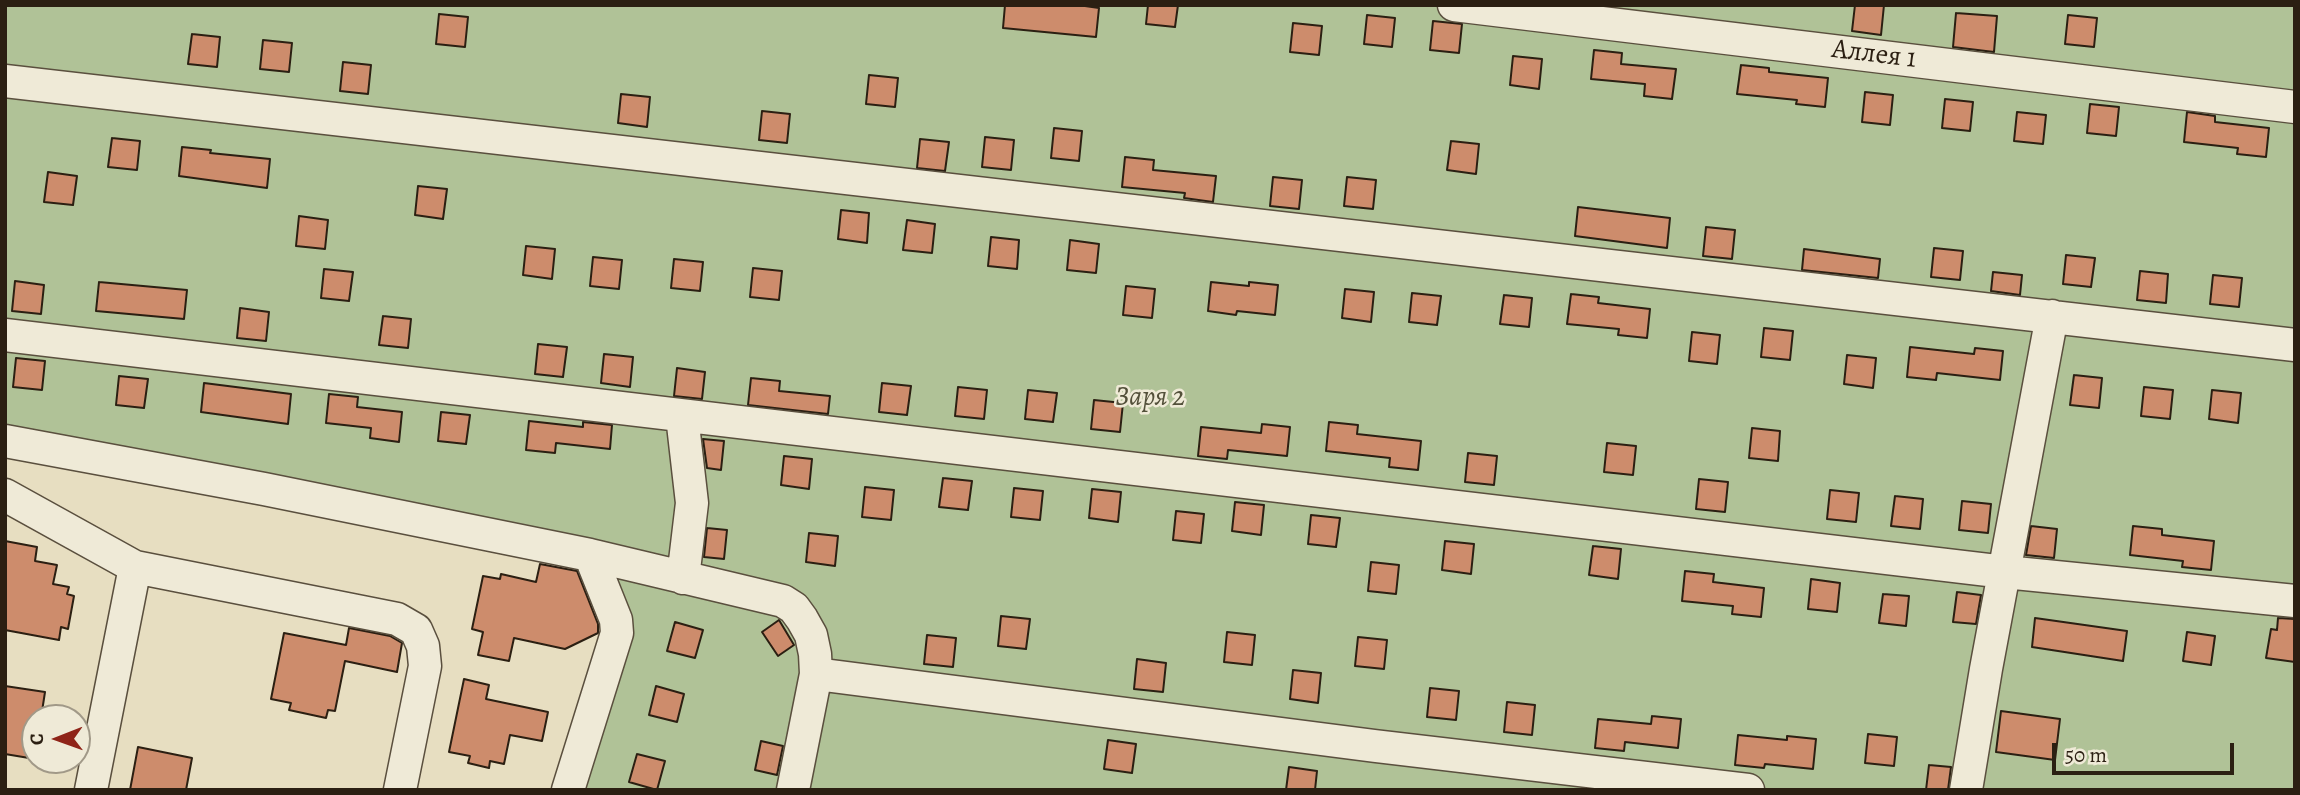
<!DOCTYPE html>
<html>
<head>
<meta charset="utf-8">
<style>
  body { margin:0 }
  #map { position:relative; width:2300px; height:795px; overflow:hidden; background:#e7dec1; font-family:Alegreya,serif }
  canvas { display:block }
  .frame { position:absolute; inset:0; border:7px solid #2b1f12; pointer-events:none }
  .north { position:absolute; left:21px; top:704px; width:70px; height:70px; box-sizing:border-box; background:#efead7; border:2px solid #a19988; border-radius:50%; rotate:269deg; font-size:19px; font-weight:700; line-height:28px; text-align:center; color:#2b1f12 }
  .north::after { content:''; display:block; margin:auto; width:24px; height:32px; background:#8f2418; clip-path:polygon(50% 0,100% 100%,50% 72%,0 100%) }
  .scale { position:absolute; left:2052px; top:743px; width:182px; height:32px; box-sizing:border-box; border:4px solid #2b1f12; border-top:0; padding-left:9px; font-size:21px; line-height:24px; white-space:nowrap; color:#2b1f12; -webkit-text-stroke:5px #efead7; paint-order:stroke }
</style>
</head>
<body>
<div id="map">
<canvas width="2300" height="795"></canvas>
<div class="frame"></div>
<div class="north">С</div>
<div class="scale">50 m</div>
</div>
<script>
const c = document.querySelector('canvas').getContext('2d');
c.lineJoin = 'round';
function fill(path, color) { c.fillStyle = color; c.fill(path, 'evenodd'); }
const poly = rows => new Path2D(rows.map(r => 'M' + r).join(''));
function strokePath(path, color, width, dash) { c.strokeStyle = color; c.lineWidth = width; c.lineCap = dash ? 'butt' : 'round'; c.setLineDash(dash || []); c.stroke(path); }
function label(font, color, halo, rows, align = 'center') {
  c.font = font + ' Alegreya,serif'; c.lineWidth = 5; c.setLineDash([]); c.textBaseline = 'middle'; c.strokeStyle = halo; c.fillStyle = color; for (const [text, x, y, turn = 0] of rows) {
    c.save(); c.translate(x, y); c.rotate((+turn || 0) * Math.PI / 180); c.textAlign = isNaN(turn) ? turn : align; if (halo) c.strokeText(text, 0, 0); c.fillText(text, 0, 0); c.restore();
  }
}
fill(poly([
  [5,5,2295,5,2295,790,558,790,611,627,581,563,5,450]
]), '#b0c297');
const building = poly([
  [1005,5,1078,5,1099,8,1096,37,1003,28,1005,5],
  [1148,5,1178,5,1175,27,1146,24,1148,5],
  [1855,5,1884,5,1881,35,1852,31,1855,5],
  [1956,13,1997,16,1994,52,1953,47,1956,13],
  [439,14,468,17,465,47,436,44,439,14],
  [1367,15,1395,18,1392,47,1364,44,1367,15],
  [2068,15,2097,18,2094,47,2065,44,2068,15],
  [1433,21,1462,24,1459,53,1430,50,1433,21],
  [1293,23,1322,26,1319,55,1290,52,1293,23],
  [192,34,220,37,217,67,188,64,192,34],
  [263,40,292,43,289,72,260,69,263,40],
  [1594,50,1622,53,1621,64,1676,69,1672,99,1644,96,1645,84,1591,79,1594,50],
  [1513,56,1542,59,1539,89,1510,85,1513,56],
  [343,62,371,65,368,94,340,91,343,62],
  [1741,65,1769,68,1769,72,1828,78,1825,107,1796,104,1797,100,1737,94,1741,65],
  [869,75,898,78,895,107,866,104,869,75],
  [1865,92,1893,95,1890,125,1862,122,1865,92],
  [621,94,650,97,647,127,618,123,621,94],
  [1945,99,1973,102,1970,131,1942,128,1945,99],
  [2090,104,2119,107,2116,136,2087,133,2090,104],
  [762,111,790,114,787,143,759,140,762,111],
  [2017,112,2046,115,2043,144,2014,141,2017,112],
  [2187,112,2215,116,2215,122,2269,128,2266,157,2237,154,2238,148,2184,142,2187,112],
  [1054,128,1082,131,1079,161,1051,158,1054,128],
  [985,137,1014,140,1011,170,982,167,985,137],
  [112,138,140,141,137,170,108,167,112,138],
  [920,139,949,142,945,171,917,168,920,139],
  [1451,141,1479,144,1476,174,1447,170,1451,141],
  [182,147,211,150,210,153,270,159,267,188,179,176,182,147],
  [1125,157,1154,160,1153,170,1216,176,1213,202,1184,198,1185,193,1122,187,1125,157],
  [48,172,77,176,73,205,44,202,48,172],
  [1273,177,1302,180,1299,209,1270,206,1273,177],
  [1347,177,1376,180,1373,209,1344,206,1347,177],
  [418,186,447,189,443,219,415,215,418,186],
  [1578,207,1670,218,1667,248,1575,236,1578,207],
  [841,210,869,213,867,243,838,239,841,210],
  [299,216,328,220,325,249,296,246,299,216],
  [907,220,935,224,932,253,903,250,907,220],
  [1706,227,1735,230,1732,259,1703,256,1706,227],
  [991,237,1019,240,1017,269,988,266,991,237],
  [1070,240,1099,244,1096,273,1067,270,1070,240],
  [526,246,555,249,552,279,523,275,526,246],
  [1934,248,1963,251,1960,280,1931,277,1934,248],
  [1804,249,1880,259,1878,278,1802,270,1804,249],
  [2066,255,2095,258,2091,287,2063,284,2066,255],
  [593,257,622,260,619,289,590,286,593,257],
  [674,259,703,262,700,291,671,288,674,259],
  [753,268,782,271,779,300,750,297,753,268],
  [324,269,353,272,349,301,321,298,324,269],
  [2140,271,2168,274,2166,303,2137,300,2140,271],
  [1993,272,2022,275,2020,295,1991,291,1993,272],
  [2213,275,2242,278,2239,307,2210,304,2213,275],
  [15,281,44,285,41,314,12,311,15,281],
  [99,282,187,290,184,319,96,311,99,282],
  [1211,282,1249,286,1249,282,1278,285,1275,315,1237,311,1236,315,1208,311,1211,282],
  [1126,286,1155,289,1152,318,1123,315,1126,286],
  [1345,289,1374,292,1371,322,1342,318,1345,289],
  [1412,293,1441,296,1437,325,1409,322,1412,293],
  [1571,294,1599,297,1598,303,1650,309,1647,338,1618,335,1619,329,1567,324,1571,294],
  [1504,295,1532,298,1529,327,1500,324,1504,295],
  [240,308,269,312,266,341,237,338,240,308],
  [383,316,411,319,408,348,379,345,383,316],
  [1764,328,1793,331,1790,360,1761,357,1764,328],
  [1692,332,1720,335,1717,364,1689,361,1692,332],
  [538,344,567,347,563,377,535,374,538,344],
  [1910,347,1974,354,1975,348,2003,351,2000,380,1937,373,1936,380,1907,377,1910,347],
  [604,354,633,357,630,387,601,383,604,354],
  [1847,355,1876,358,1873,388,1844,384,1847,355],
  [16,358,45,361,42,390,13,387,16,358],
  [677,368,705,372,702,399,674,396,677,368],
  [2074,375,2102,378,2099,408,2070,405,2074,375],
  [119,376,148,379,144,408,116,405,119,376],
  [751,378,780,381,779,391,830,396,828,414,748,405,751,378],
  [204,383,291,394,288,424,201,412,204,383],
  [882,383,911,386,907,415,879,412,882,383],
  [958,387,987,390,984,419,955,416,958,387],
  [2144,387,2173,390,2170,419,2141,416,2144,387],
  [1028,390,1057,393,1053,422,1025,419,1028,390],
  [2212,390,2241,393,2238,423,2209,419,2212,390],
  [329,394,358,397,357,407,402,412,399,442,370,438,371,428,326,423,329,394],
  [1094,400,1123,403,1120,432,1091,429,1094,400],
  [441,412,470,415,466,444,438,441,441,412],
  [529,421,583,427,583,422,612,425,610,449,556,443,555,453,526,450,529,421],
  [1329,422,1358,425,1357,434,1421,441,1418,470,1389,467,1390,458,1326,451,1329,422],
  [1262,424,1290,427,1287,456,1228,450,1227,459,1198,456,1201,427,1261,433,1262,424],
  [1752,428,1780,431,1778,461,1749,458,1752,428],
  [703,439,724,441,721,470,707,468,703,439],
  [1607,443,1636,446,1633,475,1604,472,1607,443],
  [1468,453,1497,456,1494,485,1465,482,1468,453],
  [784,456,812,459,809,489,781,485,784,456],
  [943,478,972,481,968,510,939,507,943,478],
  [1699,479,1728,482,1725,512,1696,509,1699,479],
  [865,487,894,490,891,520,862,517,865,487],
  [1014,488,1043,491,1040,520,1011,517,1014,488],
  [1092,489,1121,492,1118,522,1089,518,1092,489],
  [1830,490,1859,493,1856,522,1827,519,1830,490],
  [1895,496,1923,499,1920,529,1891,526,1895,496],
  [1962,501,1991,504,1988,533,1959,530,1962,501],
  [1235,502,1264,505,1261,535,1232,531,1235,502],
  [1176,511,1204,514,1201,543,1173,540,1176,511],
  [1311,515,1340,518,1336,547,1308,544,1311,515],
  [2031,526,2057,529,2054,558,2026,555,2031,526],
  [2133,526,2162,529,2162,535,2214,541,2211,570,2182,567,2183,561,2130,555,2133,526],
  [707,528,727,530,724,559,704,557,707,528],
  [809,533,838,536,835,566,806,562,809,533],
  [5,541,37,547,35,561,57,565,53,584,69,587,67,594,74,596,68,629,61,627,59,640,5,630,5,541],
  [1445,541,1474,544,1471,574,1442,570,1445,541],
  [1593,546,1621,549,1618,579,1589,575,1593,546],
  [1371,562,1399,565,1396,594,1368,591,1371,562],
  [540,564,577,571,598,624,598,633,565,649,514,638,509,661,478,655,483,632,472,629,483,576,500,579,501,574,536,582,540,564],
  [1685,571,1714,574,1713,582,1764,588,1761,617,1732,614,1733,606,1682,601,1685,571],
  [1811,579,1840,583,1837,612,1808,609,1811,579],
  [1957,592,1981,595,1976,624,1953,622,1957,592],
  [1883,594,1909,596,1906,626,1879,623,1883,594],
  [1001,616,1030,619,1026,649,998,646,1001,616],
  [2035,618,2127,631,2123,661,2032,647,2035,618],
  [2278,618,2295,619,2295,662,2266,658,2271,629,2277,630,2278,618],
  [779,620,794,645,778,656,762,632,779,620],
  [675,622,703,630,695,658,667,651,675,622],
  [349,628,390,636,402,643,397,672,345,661,335,711,328,710,326,718,289,710,291,703,271,699,284,633,346,645,349,628],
  [1227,632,1255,635,1252,665,1224,662,1227,632],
  [2187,632,2215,636,2211,665,2183,661,2187,632],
  [927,635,956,638,953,667,924,664,927,635],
  [1358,637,1387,640,1384,669,1355,666,1358,637],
  [1137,659,1166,663,1163,692,1134,689,1137,659],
  [1293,670,1321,673,1318,703,1290,699,1293,670],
  [464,679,489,685,486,699,548,712,542,741,510,735,504,764,490,761,489,768,468,763,470,756,449,752,464,679],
  [5,686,45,692,41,718,35,718,35,759,5,754,5,686],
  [656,686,684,694,677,722,649,715,656,686],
  [1430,688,1459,691,1456,720,1427,717,1430,688],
  [1507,702,1535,705,1532,735,1504,732,1507,702],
  [2001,711,2060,719,2055,760,1996,752,2001,711],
  [1652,716,1681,719,1678,748,1625,742,1624,751,1595,748,1598,719,1651,724,1652,716],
  [1868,734,1897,737,1894,766,1865,763,1868,734],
  [1738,735,1787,740,1787,736,1816,739,1813,769,1765,764,1764,768,1735,765,1738,735],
  [1108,740,1136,744,1132,773,1104,769,1108,740],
  [761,741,783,746,777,775,755,770,761,741],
  [138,747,192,758,186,790,130,790,138,747],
  [637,754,665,761,657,790,629,782,637,754],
  [1929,765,1951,767,1948,790,1926,790,1929,765],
  [1289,767,1317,771,1315,790,1286,790,1289,767]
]);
fill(building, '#cd8c6c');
strokePath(building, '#2b1f12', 2);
const minor = poly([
  [1454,5,2295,107],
  [5,81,2295,345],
  [5,335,2005,572,2295,601],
  [682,416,692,503,683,578],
  [5,441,264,489,590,555,783,601,794,608,802,619,811,635,815,654,816,674,793,790],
  [5,495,135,567,397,619,416,630,423,646,425,666,400,790],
  [816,674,1375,746,1748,790],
  [91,790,135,567],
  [568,790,617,633,616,620,590,555],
  [1966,790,1986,669,2052,316]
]);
strokePath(minor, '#5a4f3e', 35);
strokePath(minor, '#efead7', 32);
label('28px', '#2b1f12', '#efead7', [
  ["Аллея 1",1874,55,7]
]);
label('italic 28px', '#53503a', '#efead7', [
  ["Заря 2",1150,398]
]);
</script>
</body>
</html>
